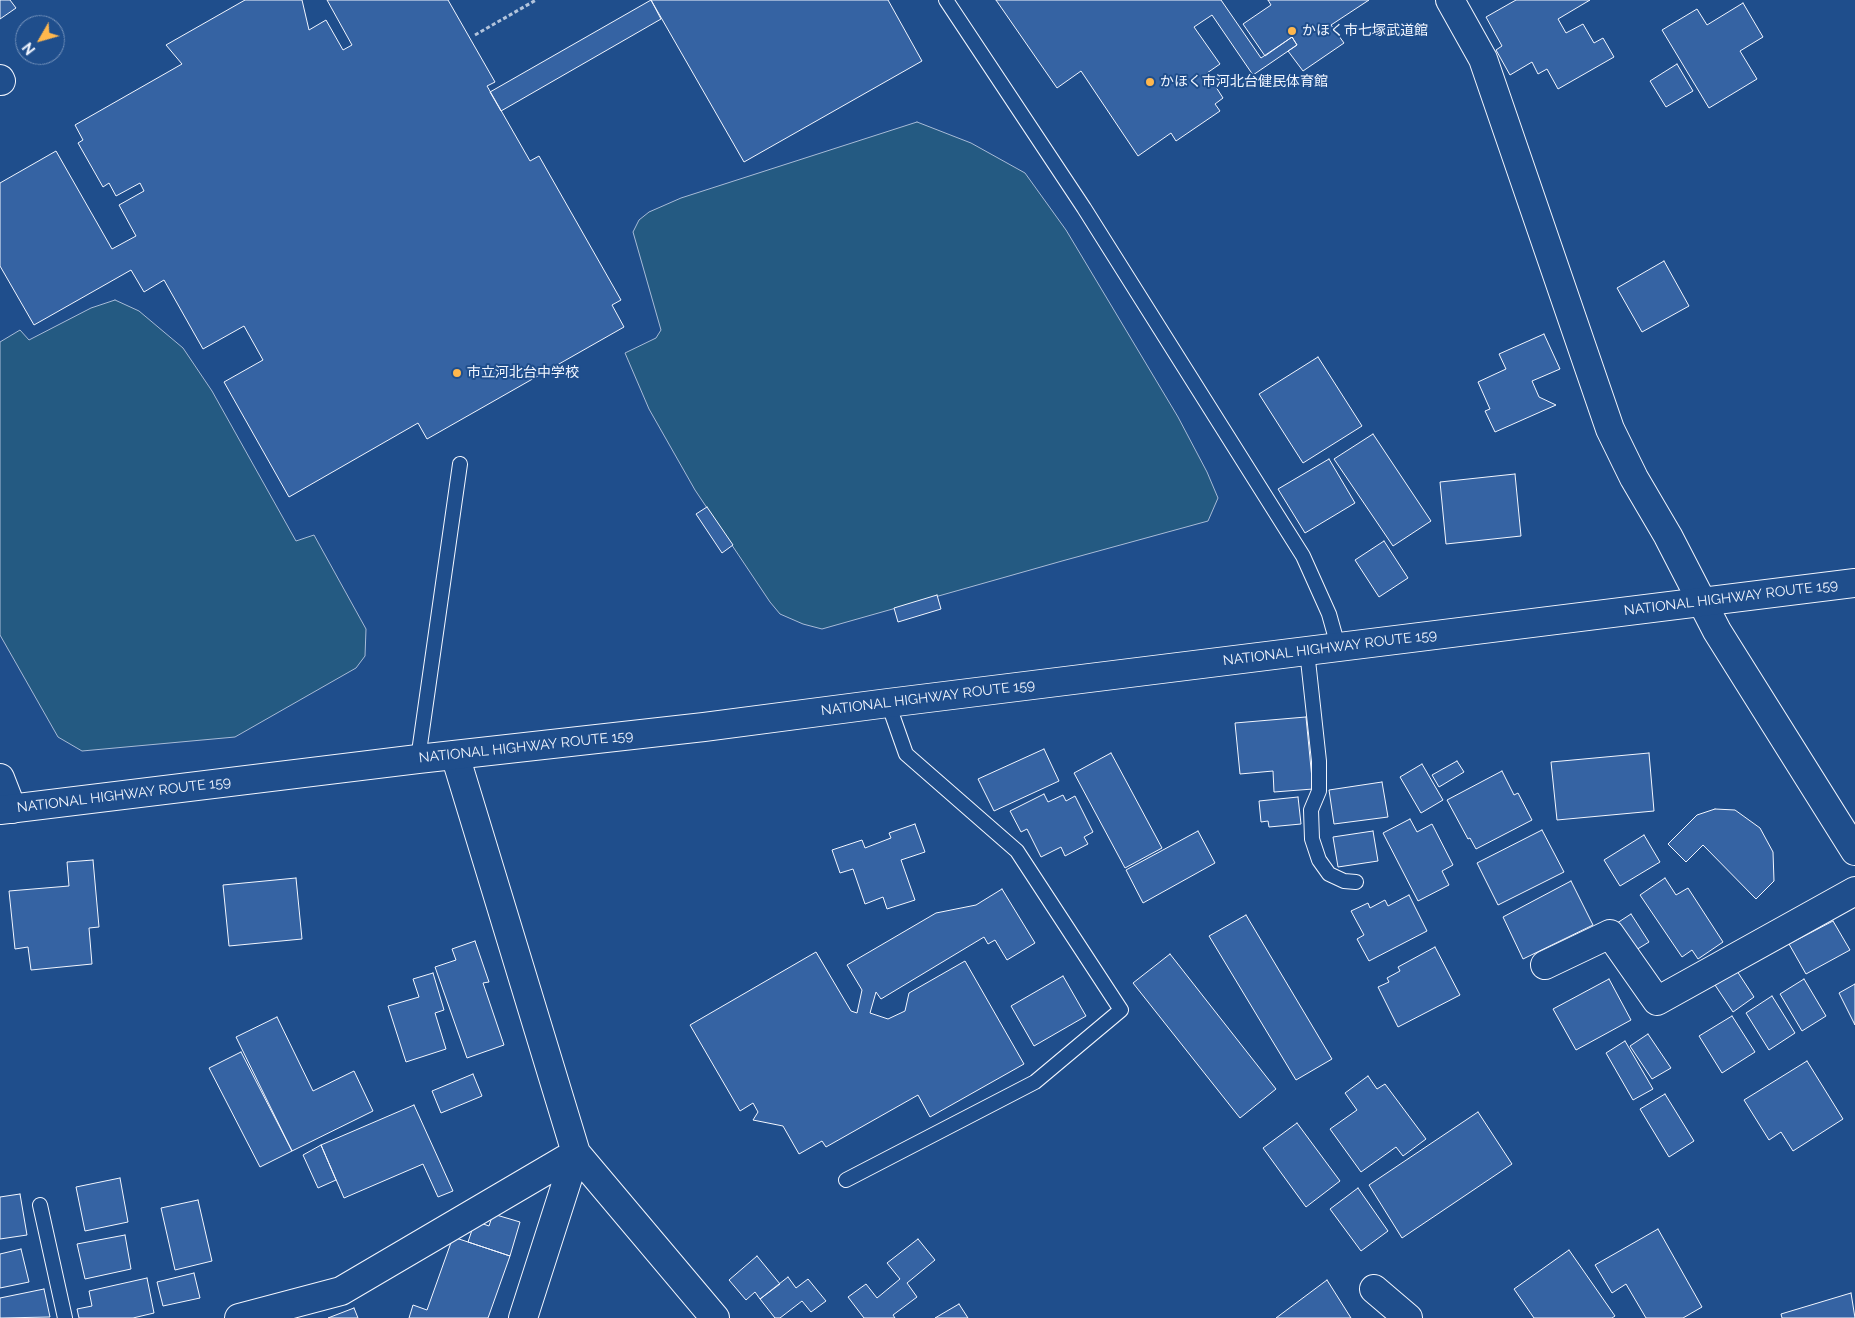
<!DOCTYPE html>
<html>
<head>
<meta charset="utf-8">
<style>
  body { margin:0 }
  #map { position:relative; width:1855px; height:1318px; overflow:hidden; background:#1f4e8c; font-family:Raleway,sans-serif }
  canvas { display:block }
  .north { position:absolute; left:15px; top:15px; width:50px; height:50px; box-sizing:border-box; background:#1f4e8c; border:1px solid #7391ba; border-radius:50%; rotate:232deg; font-size:14px; font-weight:700; line-height:20px; text-align:center; color:#f2f6ff }
  .north::after { content:''; display:block; margin:auto; width:18px; height:22px; background:#ffb74d; clip-path:polygon(50% 0,100% 100%,50% 72%,0 100%) }
</style>
</head>
<body>
<div id="map">
<canvas width="1855" height="1318"></canvas>
<div class="north">N</div>
</div>
<script>
const c = document.querySelector('canvas').getContext('2d');
c.lineJoin = 'round';
function fill(path, color) { c.fillStyle = color; c.fill(path, 'evenodd'); }
const poly = rows => new Path2D(rows.map(r => 'M' + r).join(''));
function strokePath(path, color, width, dash) { c.strokeStyle = color; c.lineWidth = width; c.lineCap = dash ? 'butt' : 'round'; c.setLineDash(dash || []); c.stroke(path); }
function label(font, color, halo, rows, align = 'center') {
  c.font = font + ' Raleway,"Noto Sans JP",sans-serif'; c.lineWidth = 4; c.setLineDash([]); c.textBaseline = 'middle'; c.strokeStyle = halo; c.fillStyle = color; for (const [text, x, y, turn = 0] of rows) {
    c.save(); c.translate(x, y); c.rotate((+turn || 0) * Math.PI / 180); c.textAlign = isNaN(turn) ? turn : align; if (halo) c.strokeText(text, 0, 0); c.fillText(text, 0, 0); c.restore();
  }
}
const green = poly([
  [917,122,971,143,1025,173,1066,230,1178,417,1207,472,1218,498,1208,521,1062,561,822,629,803,624,780,614,770,602,695,490,649,409,625,353,656,338,661,330,633,232,639,220,649,212,681,198,917,122],
  [115,300,139,311,183,348,212,391,296,541,314,535,366,629,365,656,356,668,235,737,82,751,58,737,0,635,0,342,20,330,29,340,91,308,115,300]
]);
fill(green, '#245a82');
strokePath(green, '#a8bbd7', 1);
const building = poly([
  [0,0,10,0,16,8,0,19,0,0],
  [245,0,302,0,309,30,326,20,343,50,352,45,327,0,448,0,495,82,487,86,530,161,539,156,621,300,612,305,624,327,427,439,418,423,289,497,224,382,263,360,244,326,203,349,164,280,144,292,131,270,34,325,0,266,0,183,56,151,112,249,136,236,119,205,144,191,140,183,116,196,109,183,103,187,78,143,83,140,75,125,182,64,166,45,245,0],
  [651,0,888,0,922,61,744,162,651,0],
  [651,0,661,19,501,111,490,92,651,0],
  [996,0,1221,0,1261,58,1292,37,1297,45,1253,75,1212,15,1194,27,1220,64,1207,73,1223,98,1215,104,1220,111,1176,141,1171,133,1138,156,1081,71,1057,88,996,0],
  [1268,0,1369,0,1331,25,1344,43,1303,71,1288,51,1297,45,1292,37,1265,56,1243,24,1271,5,1268,0],
  [1516,0,1590,0,1558,19,1566,33,1583,24,1594,43,1603,38,1614,57,1558,89,1547,69,1538,74,1532,62,1510,75,1496,50,1502,46,1486,17,1516,0],
  [1743,3,1763,37,1740,51,1757,79,1709,108,1662,30,1697,9,1707,25,1743,3],
  [1677,64,1693,91,1666,107,1650,81,1677,64],
  [1664,261,1689,306,1642,332,1617,288,1664,261],
  [1544,334,1560,369,1532,381,1539,397,1556,405,1495,432,1485,411,1490,409,1478,382,1506,369,1499,354,1544,334],
  [1318,357,1362,426,1303,463,1259,394,1318,357],
  [1373,434,1431,521,1393,546,1334,459,1373,434],
  [1329,459,1355,503,1305,533,1278,489,1329,459],
  [1515,474,1521,536,1446,544,1440,482,1515,474],
  [707,507,733,545,722,553,696,514,707,507],
  [1384,541,1408,578,1379,597,1355,560,1384,541],
  [937,595,941,609,898,622,894,608,937,595],
  [1306,717,1313,789,1274,792,1273,771,1240,774,1235,723,1306,717],
  [1044,749,1059,781,994,811,978,779,1044,749],
  [1111,753,1162,848,1125,868,1074,773,1111,753],
  [1649,753,1654,811,1557,820,1551,762,1649,753],
  [1457,761,1464,772,1439,787,1432,775,1457,761],
  [1422,764,1443,800,1421,813,1400,777,1422,764],
  [1502,771,1514,795,1518,793,1532,820,1476,849,1470,838,1468,839,1447,800,1502,771],
  [1382,782,1388,817,1334,824,1329,790,1382,782],
  [1044,794,1048,802,1063,795,1066,801,1075,796,1093,832,1084,837,1088,844,1065,856,1061,847,1041,857,1027,829,1021,832,1010,811,1044,794],
  [1298,797,1301,824,1269,827,1268,821,1261,822,1259,801,1298,797],
  [1715,809,1735,810,1760,828,1773,852,1774,881,1756,899,1703,845,1686,862,1668,844,1697,815,1715,809],
  [1410,819,1417,832,1432,824,1453,865,1442,871,1449,885,1418,901,1383,833,1410,819],
  [915,824,925,852,901,860,915,900,887,909,883,897,865,904,853,869,840,873,832,850,862,840,865,848,891,838,889,833,915,824],
  [1542,830,1564,872,1498,905,1477,863,1542,830],
  [1198,831,1215,863,1143,903,1126,870,1198,831],
  [1373,831,1378,861,1338,867,1333,837,1373,831],
  [1644,835,1660,862,1620,886,1604,860,1644,835],
  [93,860,99,927,89,928,92,964,31,970,28,947,15,949,9,891,69,886,67,862,93,860],
  [296,878,302,939,229,946,223,885,296,878],
  [1665,878,1676,895,1688,888,1723,942,1698,959,1692,950,1682,957,1640,895,1665,878],
  [1571,881,1593,925,1523,959,1503,917,1571,881],
  [1002,889,1035,943,1007,960,995,940,988,944,984,937,881,999,876,992,870,1013,888,1019,905,1011,909,993,965,961,1024,1064,930,1117,918,1095,826,1147,822,1141,799,1154,783,1126,753,1120,758,1112,753,1103,740,1111,690,1025,816,952,851,1011,857,1013,862,990,847,965,936,913,976,905,1002,889],
  [1409,895,1427,931,1369,961,1357,939,1364,935,1351,911,1368,903,1370,908,1385,900,1388,906,1409,895],
  [1631,914,1649,942,1631,953,1614,925,1631,914],
  [1246,915,1332,1059,1296,1080,1209,936,1246,915],
  [1833,921,1850,950,1806,974,1789,944,1833,921],
  [475,941,489,982,483,983,504,1045,467,1058,435,967,456,960,452,949,475,941],
  [1435,947,1460,995,1398,1027,1378,987,1389,982,1387,978,1400,971,1398,967,1435,947],
  [1170,954,1276,1089,1240,1118,1133,983,1170,954],
  [1737,971,1754,997,1733,1012,1715,985,1737,971],
  [433,973,444,1010,435,1013,446,1049,406,1062,388,1006,419,997,413,979,433,973],
  [1063,976,1086,1016,1034,1046,1011,1006,1063,976],
  [1609,979,1631,1020,1576,1050,1553,1009,1609,979],
  [1804,979,1826,1016,1802,1031,1780,994,1804,979],
  [1855,984,1855,1025,1839,993,1855,984],
  [1772,996,1795,1033,1769,1050,1746,1013,1772,996],
  [1732,1016,1755,1052,1722,1073,1699,1036,1732,1016],
  [277,1017,313,1091,354,1071,373,1111,292,1151,236,1037,277,1017],
  [1648,1034,1671,1068,1652,1079,1630,1046,1648,1034],
  [1625,1041,1653,1089,1633,1100,1606,1053,1625,1041],
  [241,1052,292,1151,260,1167,209,1068,241,1052],
  [1807,1061,1843,1119,1793,1151,1781,1132,1769,1140,1744,1100,1807,1061],
  [473,1074,482,1096,441,1113,432,1091,473,1074],
  [1368,1076,1377,1089,1385,1084,1426,1139,1403,1156,1396,1147,1361,1172,1330,1129,1357,1110,1345,1093,1368,1076],
  [1665,1094,1694,1141,1669,1157,1640,1109,1665,1094],
  [414,1105,453,1191,438,1197,423,1164,344,1198,321,1145,414,1105],
  [1478,1112,1512,1164,1402,1238,1369,1185,1478,1112],
  [1297,1123,1340,1181,1306,1207,1263,1148,1297,1123],
  [321,1145,336,1180,318,1188,303,1155,321,1145],
  [120,1178,128,1222,85,1231,76,1187,120,1178],
  [1358,1188,1388,1231,1361,1251,1330,1209,1358,1188],
  [20,1194,27,1235,0,1239,0,1197,20,1194],
  [198,1200,212,1261,175,1270,161,1208,198,1200],
  [493,1214,520,1222,510,1256,468,1242,475,1221,489,1226,493,1214],
  [1658,1229,1702,1307,1683,1318,1646,1318,1626,1284,1612,1293,1595,1265,1658,1229],
  [125,1235,131,1269,85,1279,77,1244,125,1235],
  [453,1237,510,1256,488,1318,409,1318,413,1305,427,1310,453,1237],
  [918,1239,935,1260,907,1283,917,1297,893,1315,895,1318,864,1318,848,1297,866,1284,877,1298,900,1279,887,1263,918,1239],
  [21,1249,29,1282,0,1288,0,1254,21,1249],
  [1569,1250,1615,1316,1612,1318,1534,1318,1514,1289,1569,1250],
  [757,1256,780,1284,760,1299,755,1292,746,1300,729,1280,757,1256],
  [194,1273,200,1298,163,1306,157,1282,194,1273],
  [788,1277,796,1288,808,1279,826,1301,811,1312,802,1301,780,1318,775,1318,760,1299,788,1277],
  [147,1278,154,1313,133,1318,79,1318,77,1309,92,1306,89,1291,147,1278],
  [1327,1280,1351,1318,1276,1318,1327,1280],
  [44,1289,50,1317,0,1318,0,1298,44,1289],
  [1851,1293,1855,1318,1782,1318,1781,1314,1851,1293],
  [959,1304,968,1318,935,1318,959,1304],
  [354,1308,358,1318,328,1318,354,1308]
]);
fill(building, '#3563a3');
strokePath(building, '#f2f6ff', 1);
const lane = poly([
  [946,0,1084,208,1303,556,1329,614,1338,646],
  [1307,651,1319,761,1319,791,1311,810,1312,839,1319,860,1329,874,1344,881,1356,882],
  [418,759,460,464],
  [846,1180,1035,1082,1121,1010,1017,851,906,754,888,703],
  [40,1205,65,1318]
]);
const street = poly([
  [1450,0,1483,59,1610,429,1634,478,1668,536,1717,631,1855,851],
  [0,79,1,81,0,81],
  [455,755,576,1153,523,1318],
  [0,778,12,809],
  [1545,965,1610,934,1657,1001,1855,891],
  [1374,1289,1408,1318],
  [239,1318,341,1291,576,1153,715,1318]
]);
const highway = poly([
  [0,810,418,759,704,727,888,703,1855,583]
]);
strokePath(lane, '#f2f6ff', 16);
strokePath(street, '#f2f6ff', 30);
strokePath(highway, '#f2f6ff', 30);
strokePath(poly([
  [475,35,536,0]
]), '#b3c4dc', 3, [4, 2.5]);
strokePath(lane, '#1f4e8c', 14);
strokePath(street, '#1f4e8c', 28);
strokePath(highway, '#1f4e8c', 28);
for (const [x, y, r, color] of [
  [1292,31,5,"#ffb74d"],
  [1150,82,5,"#ffb74d"],
  [457,373,5,"#ffb74d"]
]) { const dot = new Path2D(); dot.arc(x, y, r, 0, 2 * Math.PI); c.fillStyle = color; c.fill(dot); strokePath(dot, '#1f4e8c', 2); }
label('14px', '#f2f6ff', '#1f4e8c', [
  ["かほく市七塚武道館",1302,31],
  ["かほく市河北台健民体育館",1160,82],
  ["市立河北台中学校",467,373]
], 'left');
label('14px', '#f2f6ff', '#1f4e8c', [
  ["NATIONAL HIGHWAY ROUTE 159",1731,598,-7],
  ["NATIONAL HIGHWAY ROUTE 159",1330,648,-7],
  ["NATIONAL HIGHWAY ROUTE 159",928,698,-7],
  ["NATIONAL HIGHWAY ROUTE 159",526,747,-6],
  ["NATIONAL HIGHWAY ROUTE 159",124,795,-7]
]);
</script>
</body>
</html>
